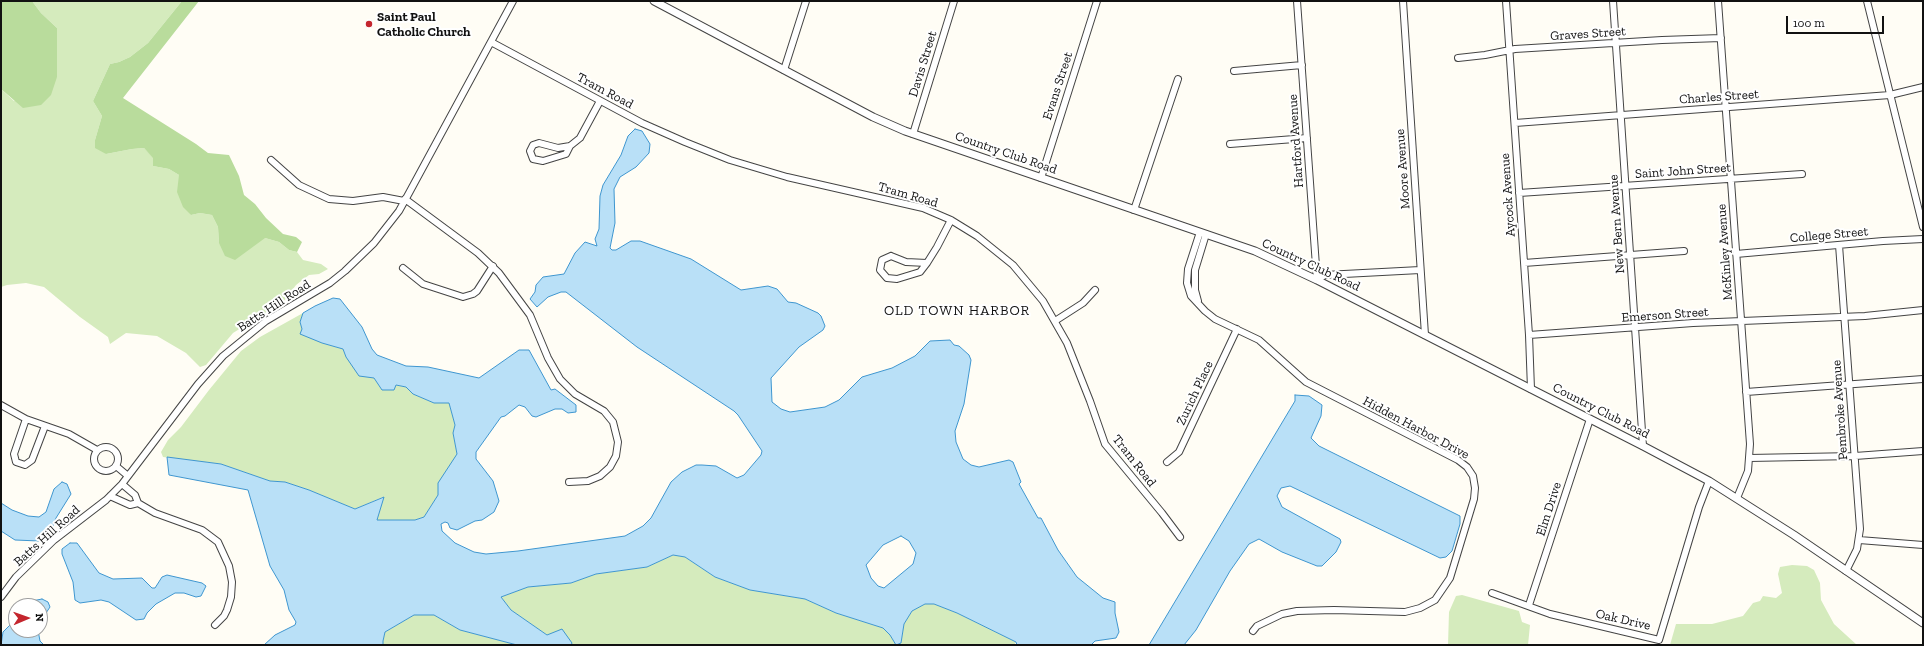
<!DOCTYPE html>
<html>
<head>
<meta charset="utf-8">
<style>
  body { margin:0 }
  #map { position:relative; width:1924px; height:646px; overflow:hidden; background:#fffdf5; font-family:"Zilla Slab",serif }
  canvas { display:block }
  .frame { position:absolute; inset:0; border:2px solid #111; pointer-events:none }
  .north { position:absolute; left:8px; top:598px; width:40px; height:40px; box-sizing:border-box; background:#fff; border:1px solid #a0a0a0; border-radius:50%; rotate:88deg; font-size:11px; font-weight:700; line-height:16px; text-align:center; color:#111 }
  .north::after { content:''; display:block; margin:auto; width:14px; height:18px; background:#c4262e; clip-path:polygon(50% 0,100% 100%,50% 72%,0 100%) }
  .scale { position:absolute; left:1786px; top:16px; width:98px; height:18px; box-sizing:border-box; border:2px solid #111; border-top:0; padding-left:5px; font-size:12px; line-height:14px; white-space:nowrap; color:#111; -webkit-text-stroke:3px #fff; paint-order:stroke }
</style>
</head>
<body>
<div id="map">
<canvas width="1924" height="646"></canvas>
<div class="frame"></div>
<div class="north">N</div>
<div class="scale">100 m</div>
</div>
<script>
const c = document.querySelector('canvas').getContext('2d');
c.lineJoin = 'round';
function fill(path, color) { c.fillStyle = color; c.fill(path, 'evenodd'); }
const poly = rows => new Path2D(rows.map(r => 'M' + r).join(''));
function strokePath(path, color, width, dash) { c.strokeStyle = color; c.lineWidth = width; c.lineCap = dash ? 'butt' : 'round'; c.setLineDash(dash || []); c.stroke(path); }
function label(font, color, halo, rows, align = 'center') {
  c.font = font + ' "Zilla Slab",serif'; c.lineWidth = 4; c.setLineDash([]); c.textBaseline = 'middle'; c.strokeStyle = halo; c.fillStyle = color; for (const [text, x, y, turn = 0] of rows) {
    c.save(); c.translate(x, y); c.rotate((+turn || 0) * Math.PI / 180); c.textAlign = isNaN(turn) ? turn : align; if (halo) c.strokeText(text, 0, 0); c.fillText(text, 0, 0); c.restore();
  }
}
fill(poly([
  [32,1,182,1,148,43,130,57,119,62,110,64,93,101,102,116,95,140,106,154,132,149,144,148,154,158,153,166,169,169,179,175,179,180,191,215,200,213,212,215,218,227,219,243,265,238,279,242,289,250,297,252,303,260,321,264,328,269,319,274,309,275,296,285,284,301,233,333,206,365,200,367,186,353,157,336,126,333,110,344,108,337,80,317,44,287,26,283,7,285,1,287,1,89,14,101,57,77,57,28,41,13],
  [303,313,300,322,302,329,322,343,343,349,346,357,374,378,382,390,396,385,406,387,413,394,434,403,449,403,455,425,453,433,457,454,439,489,438,495,424,517,415,520,377,520,383,497,355,509,309,490,285,482,270,481,221,464,163,457,161,452,168,440,181,427,209,390,241,351,260,337],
  [673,555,685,557,715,577,750,590,805,599,836,613,883,628,890,635,896,645,571,645,572,643,547,635,511,610,501,597,528,587,571,583,596,574,647,567],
  [1792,565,1807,566,1814,570,1820,583,1821,600,1834,624,1857,645,1670,645,1676,624,1712,624,1743,616,1753,603,1760,601,1763,596,1776,598,1782,593,1778,574,1780,567],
  [1462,595,1519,611,1522,622,1530,625,1528,645,1448,645,1449,612,1456,596],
  [925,604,934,604,957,613,1016,642,1014,645,897,645,901,643,904,624,912,611],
  [414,615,434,615,460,630,517,645,383,645,383,641,385,632]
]), '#d5ebbd');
fill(poly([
  [1,1,32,1,41,13,57,28,57,77,51,95,41,105,23,108,1,89],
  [182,1,199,1,123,98,196,144,208,153,229,155,239,176,244,195,255,204,266,218,283,234,296,237,302,242,297,252,289,250,279,242,265,238,235,260,225,256,219,243,218,227,212,215,200,213,191,215,183,207,177,192,179,175,169,169,153,166,153,158,144,148,132,149,106,154,95,148,95,140,102,116,93,101,110,64,119,62,130,57,148,43]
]), '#b9dc9c');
const water = poly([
  [635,129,642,131,650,144,649,153,636,167,620,177,614,189,615,223,610,248,612,250,616,250,631,241,640,241,691,259,741,290,768,286,777,289,788,302,796,303,818,313,821,316,825,326,823,330,799,347,771,378,772,402,781,409,790,412,825,407,839,400,862,377,892,368,915,356,930,341,950,340,954,345,959,346,969,355,971,360,964,404,955,431,956,442,963,459,971,465,979,467,1009,460,1013,462,1021,482,1019,484,1038,518,1041,518,1058,550,1077,577,1103,598,1115,602,1115,613,1119,632,1116,638,1095,641,1091,645,1017,645,1016,642,957,613,934,604,925,604,912,611,904,624,901,643,896,645,890,635,883,628,836,613,805,599,750,590,715,577,685,557,673,555,647,567,596,574,571,583,528,587,501,597,511,610,547,635,562,629,572,643,571,645,517,645,460,630,434,615,414,615,385,632,383,641,383,645,264,645,275,635,295,625,296,622,289,610,284,590,270,566,248,490,169,475,167,457,221,464,270,481,285,482,309,490,355,509,384,497,377,520,415,520,424,517,438,495,438,483,457,454,453,433,455,425,449,403,434,403,413,394,406,387,396,385,394,390,382,390,374,378,359,376,346,357,343,349,322,343,300,334,302,329,300,322,303,313,315,306,333,298,340,299,362,327,372,349,377,355,406,366,428,367,479,378,519,350,529,350,551,390,555,389,576,405,576,412,568,413,562,409,555,409,536,417,532,416,525,407,519,405,505,416,501,417,476,452,476,459,493,481,499,501,494,512,482,520,475,521,457,530,450,528,448,523,445,522,441,524,442,531,455,543,474,552,486,554,518,551,625,536,643,526,651,518,671,482,682,472,696,465,702,465,716,466,737,478,744,475,761,455,762,451,738,415,734,411,637,347,566,292,561,292,548,297,537,307,530,299,535,292,536,285,543,277,564,274,575,253,585,242,597,246,595,239,599,229,600,196,603,185,621,155,628,136,635,129],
  [901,536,909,541,916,553,913,564,884,588,878,586,871,578,866,565,883,545,901,536],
  [1295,395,1309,396,1322,405,1321,416,1311,438,1319,446,1460,516,1460,524,1452,551,1446,557,1440,558,1290,486,1281,488,1277,496,1282,507,1340,539,1341,542,1336,552,1322,566,1317,566,1282,552,1259,539,1249,544,1230,571,1196,630,1184,645,1149,645,1295,401,1295,395],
  [62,482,67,484,71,494,56,518,49,536,39,541,15,540,1,531,1,503,12,510,28,516,39,517,46,512,54,489,62,482],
  [70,543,77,543,99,573,113,579,142,578,152,588,155,588,162,577,167,575,202,583,206,586,201,596,196,597,184,593,175,593,156,604,147,613,144,619,136,620,109,602,101,600,80,603,75,600,73,582,62,554,62,549,70,543],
  [42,599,48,602,50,607,40,622,40,606,28,606,32,601,42,599],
  [16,619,16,630,38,630,40,641,44,645,1,645,3,632,16,619]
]);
fill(water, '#b9e0f7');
strokePath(water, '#3f96cf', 1);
const minor = poly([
  [1297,1,1317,280,1325,275,1420,270],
  [1403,1,1425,335],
  [1506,1,1529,335,1531,389],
  [1613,1,1643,446],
  [1718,1,1750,444,1748,471,1737,498],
  [1867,1,1923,227],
  [491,42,642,123,685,142,730,160,787,177,923,208,951,220,977,236,1013,265,1043,301,1067,343,1090,401,1105,444,1162,513,1180,537],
  [1458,58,1485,55,1515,49,1662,40,1721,38],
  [784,70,806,1],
  [1234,71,1302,65],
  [1515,123,1890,95,1923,87],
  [913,134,954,1],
  [1230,144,1307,138],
  [570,146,566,154,543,161,533,159,530,151,533,145,539,143,558,148,570,146,580,138,600,101],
  [271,160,299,185,329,199,353,201,383,197,404,201],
  [1041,178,1097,1],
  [1519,193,1802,174],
  [405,199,478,253,499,273,530,315,548,358,560,379,575,394,604,411,613,422,618,442,616,456,610,467,600,476,588,481,569,482],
  [1134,210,1178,79],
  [1200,232,1188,269,1187,283,1191,296,1205,311,1215,319,1259,340,1306,382,1458,460,1467,467,1473,476,1475,488,1474,499,1450,578,1435,600,1420,608,1405,612,1334,610,1297,611,1282,614,1257,626,1253,631],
  [1839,245,1860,529,1857,549,1846,571],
  [1736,254,1883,241,1923,239],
  [891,256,906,262,927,263,920,272,897,279,887,278,880,270,882,260,891,256],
  [927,263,937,247,951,220],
  [1524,263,1684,251],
  [403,268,423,284,463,297,473,294,477,291,493,266],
  [1198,301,1195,290,1195,270,1206,234],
  [1055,321,1083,303,1095,290],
  [1529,335,1693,323,1865,316,1923,310],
  [1746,392,1923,379],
  [1,405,26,419,69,434,97,450],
  [26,419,14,454,16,462,25,465,32,460,45,426],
  '94 459a12 12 0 1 1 24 0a12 12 0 1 1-24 0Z',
  [1749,458,1855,456,1923,451],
  [1167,462,1179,452,1237,329],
  [116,466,128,476],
  [110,496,130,505,138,503,135,495,122,484],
  [138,503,155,513,202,530,218,542,229,566,232,582,231,597,227,610,224,616,215,625],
  [1859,540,1923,545],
  [1492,593,1550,614,1659,640,1699,507,1709,481],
  [1,597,16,577,54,540,106,500,122,484,198,384,223,356,266,321,330,283,345,271,374,243,399,211,409,193,513,1],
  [1529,605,1590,419]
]);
const tertiary = poly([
  [654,1,873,117,905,131,1255,251,1317,280,1643,446,1709,481,1794,535,1923,623]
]);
strokePath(minor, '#444', 8);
strokePath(tertiary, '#444', 9);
strokePath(minor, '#fff', 6);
strokePath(tertiary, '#fff', 7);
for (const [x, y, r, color] of [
  [369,24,4,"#c4262e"]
]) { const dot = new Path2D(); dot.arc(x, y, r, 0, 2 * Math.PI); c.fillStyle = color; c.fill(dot); strokePath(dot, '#fff', 1.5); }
label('bold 13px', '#111', '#fff', [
  ["Saint Paul",377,17],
  ["Catholic Church",377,32]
], 'left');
label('13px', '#111', '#fff', [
  ["Graves Street",1588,34,-4],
  ["Davis Street",923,64,-73],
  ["Evans Street",1058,86,-72],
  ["Tram Road",605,91,28],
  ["Charles Street",1719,97,-4],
  ["Hartford Avenue",1296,141,-94],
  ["Country Club Road",1006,153,19],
  ["Moore Avenue",1403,169,-94],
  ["Saint John Street",1683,171,-4],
  ["Tram Road",908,195,16],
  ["Aycock Avenue",1508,195,-94],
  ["New Bern Avenue",1617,224,-94],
  ["College Street",1829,235,-5],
  ["McKinley Avenue",1725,252,-94],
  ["Country Club Road",1311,265,25],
  ["Batts Hill Road",274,306,-33],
  ["Emerson Street",1665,315,-4],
  ["Zurich Place",1195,393,-65],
  ["Pembroke Avenue",1840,410,-94],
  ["Country Club Road",1601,411,27],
  ["Hidden Harbor Drive",1416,428,28],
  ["Tram Road",1134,461,52],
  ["Elm Drive",1549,509,-72],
  ["Batts Hill Road",47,536,-42],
  ["Oak Drive",1623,620,13]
]);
c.letterSpacing = '1px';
label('14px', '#111', '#fff', [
  ["OLD TOWN HARBOR",957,311]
]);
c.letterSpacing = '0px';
</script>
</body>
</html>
